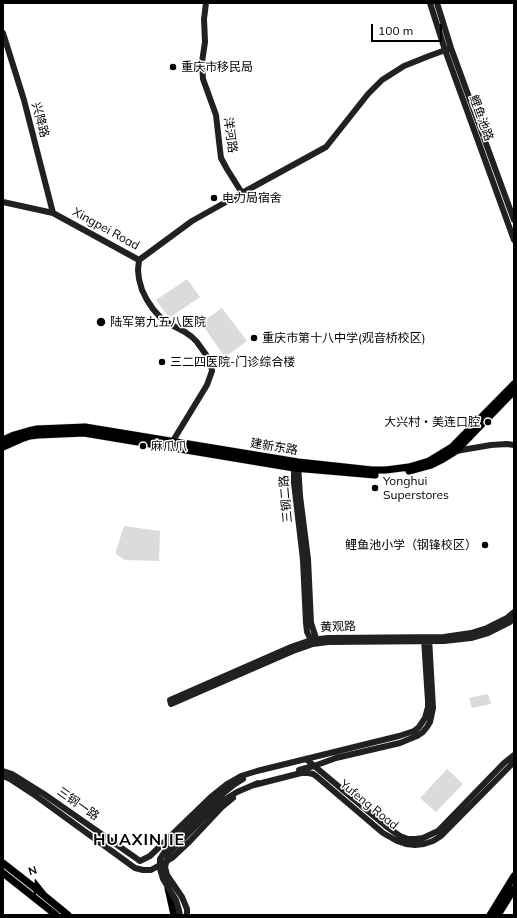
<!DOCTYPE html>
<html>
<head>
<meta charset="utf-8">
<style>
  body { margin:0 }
  #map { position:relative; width:517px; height:918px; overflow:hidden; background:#fff; font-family:Mulish,sans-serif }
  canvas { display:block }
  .frame { position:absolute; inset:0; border:4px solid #000; pointer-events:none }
  .north { position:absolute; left:16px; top:862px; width:40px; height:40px; -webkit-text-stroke:3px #fff; paint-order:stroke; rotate:343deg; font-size:11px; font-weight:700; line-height:16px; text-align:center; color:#000 }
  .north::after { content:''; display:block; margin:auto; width:14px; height:18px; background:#000; clip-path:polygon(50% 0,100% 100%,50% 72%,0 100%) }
  .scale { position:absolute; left:371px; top:24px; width:71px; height:18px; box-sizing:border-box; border:2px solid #000; border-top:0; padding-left:5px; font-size:12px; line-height:14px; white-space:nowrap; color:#000; -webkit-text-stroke:3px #fff; paint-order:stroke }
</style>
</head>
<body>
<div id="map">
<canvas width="517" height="918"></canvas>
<div class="frame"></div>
<div class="north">N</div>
<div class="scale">100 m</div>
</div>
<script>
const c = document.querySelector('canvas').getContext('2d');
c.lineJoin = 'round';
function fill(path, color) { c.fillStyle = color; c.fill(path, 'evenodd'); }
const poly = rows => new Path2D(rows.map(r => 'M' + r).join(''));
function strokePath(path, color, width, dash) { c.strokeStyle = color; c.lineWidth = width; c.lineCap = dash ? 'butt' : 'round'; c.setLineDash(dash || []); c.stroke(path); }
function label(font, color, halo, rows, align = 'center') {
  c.font = font + ' Mulish,"Noto Sans SC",sans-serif'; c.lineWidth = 3; c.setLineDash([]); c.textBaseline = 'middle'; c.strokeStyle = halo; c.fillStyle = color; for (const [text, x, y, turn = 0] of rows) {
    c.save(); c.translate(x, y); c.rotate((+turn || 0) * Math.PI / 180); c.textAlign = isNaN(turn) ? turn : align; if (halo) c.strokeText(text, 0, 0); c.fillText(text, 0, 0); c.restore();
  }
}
fill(poly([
  [187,279,200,297,169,318,156,300],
  [222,308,247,341,225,357,201,323],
  [124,526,160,531,159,561,125,560,116,554,116,551],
  [488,694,491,704,472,708,469,698],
  [447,769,463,784,436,812,420,798]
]), '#dbdbdb');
const primary = poly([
  [3,440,14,435,28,431,37,429,85,427,298,462,372,470,386,470,409,467,429,461,452,447,514,384],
  [3,447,21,439,30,436,38,435,84,433,294,468,375,475],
  [409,471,431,465,443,459,456,451,514,391],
  [3,863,35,888,68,915],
  [3,873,56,915],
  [168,888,174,915],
  [490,915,514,876],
  [498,915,514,889]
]);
strokePath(primary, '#dbdbdb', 8);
strokePath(poly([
  [430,3,445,50,514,240],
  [437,3,451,48,514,220],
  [3,33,24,100,53,213],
  [242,193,326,147,368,94,382,80,404,66,429,56,451,48],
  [3,202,53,213,139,260,138,270,139,279,142,290,147,300,153,309,160,317,168,323,185,332,192,337,197,342,209,359,211,365,212,371,207,385,171,444],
  [139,260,192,221,242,193,227,169,221,158,220,150,216,115,203,79,202,62,205,42,204,19,206,3],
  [456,451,491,445,507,444,514,445],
  [297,464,294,468,294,483,303,560,306,623,307,632,312,642],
  [298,464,300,496,308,559,311,623,317,641],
  [514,612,507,618,487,628,471,633,444,637,328,638,311,640,291,647,170,700,171,704,293,651,313,644,328,642,444,641,471,638,488,633,510,622,514,618],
  [306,759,387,827,400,836,408,839,415,839,423,838,438,831,504,763,514,755],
  [299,770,314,766,336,758,400,743,417,736,423,732,427,727,430,722,433,708,429,638],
  [3,771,12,774,44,794,133,856,140,861,150,856,212,796,227,784,241,776,257,771,399,736,414,731,419,727,425,718,428,707,428,701,424,639],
  [3,776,10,779,36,796,135,868,143,870,151,870,172,858,190,841,222,807,233,798],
  [254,785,301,773,308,773,313,774,316,776,383,833,397,841,406,844,415,845,424,844,433,841,441,836,514,762],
  [215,800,235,784,243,779],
  [218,804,237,792,258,783]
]), '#212121', 6);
strokePath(primary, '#000', 7);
strokePath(poly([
  [180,915,179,910,176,900,163,879,160,869,160,859,168,847,215,800],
  [187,915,187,909,182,897,167,875,165,867,167,860,170,852,218,804]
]), '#212121', 6);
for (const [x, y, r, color] of [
  [173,67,4,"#000"],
  [214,198,4,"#000"],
  [101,322,5,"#000"],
  [254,338,4,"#000"],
  [162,362,4,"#000"],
  [488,422,4,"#000"],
  [143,446,4,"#000"],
  [375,488,4,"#000"],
  [485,545,4,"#000"]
]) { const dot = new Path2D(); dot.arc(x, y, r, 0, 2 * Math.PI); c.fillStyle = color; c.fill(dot); strokePath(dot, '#fff', 1.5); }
label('12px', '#000', '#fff', [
  ["重庆市移民局",181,67],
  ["电力局宿舍",222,198],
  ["陆军第九五八医院",110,322],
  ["重庆市第十八中学(观音桥校区)",262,338],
  ["三二四医院-门诊综合楼",170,362],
  ["大兴村‧美连口腔",480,422,"right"],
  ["麻爪爪",151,446],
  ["Yonghui",383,481],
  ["Superstores",383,495],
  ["鲤鱼池小学（钢锋校区）",477,545,"right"]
], 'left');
label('12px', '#000', '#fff', [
  ["鲤鱼池路",481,118,70],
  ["兴降路",40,120,75],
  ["洋河路",230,135,82],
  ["Xingpei Road",106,229,29],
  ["建新东路",274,447,9],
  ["三钢二路",286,499,-95],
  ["黄观路",338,627,-2],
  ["三钢一路",78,804,35],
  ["Yufeng Road",369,805,39]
]);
c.letterSpacing = '1px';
label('bold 16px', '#000', '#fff', [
  ["HUAXINJIE",139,840]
]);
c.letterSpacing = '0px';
</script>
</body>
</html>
